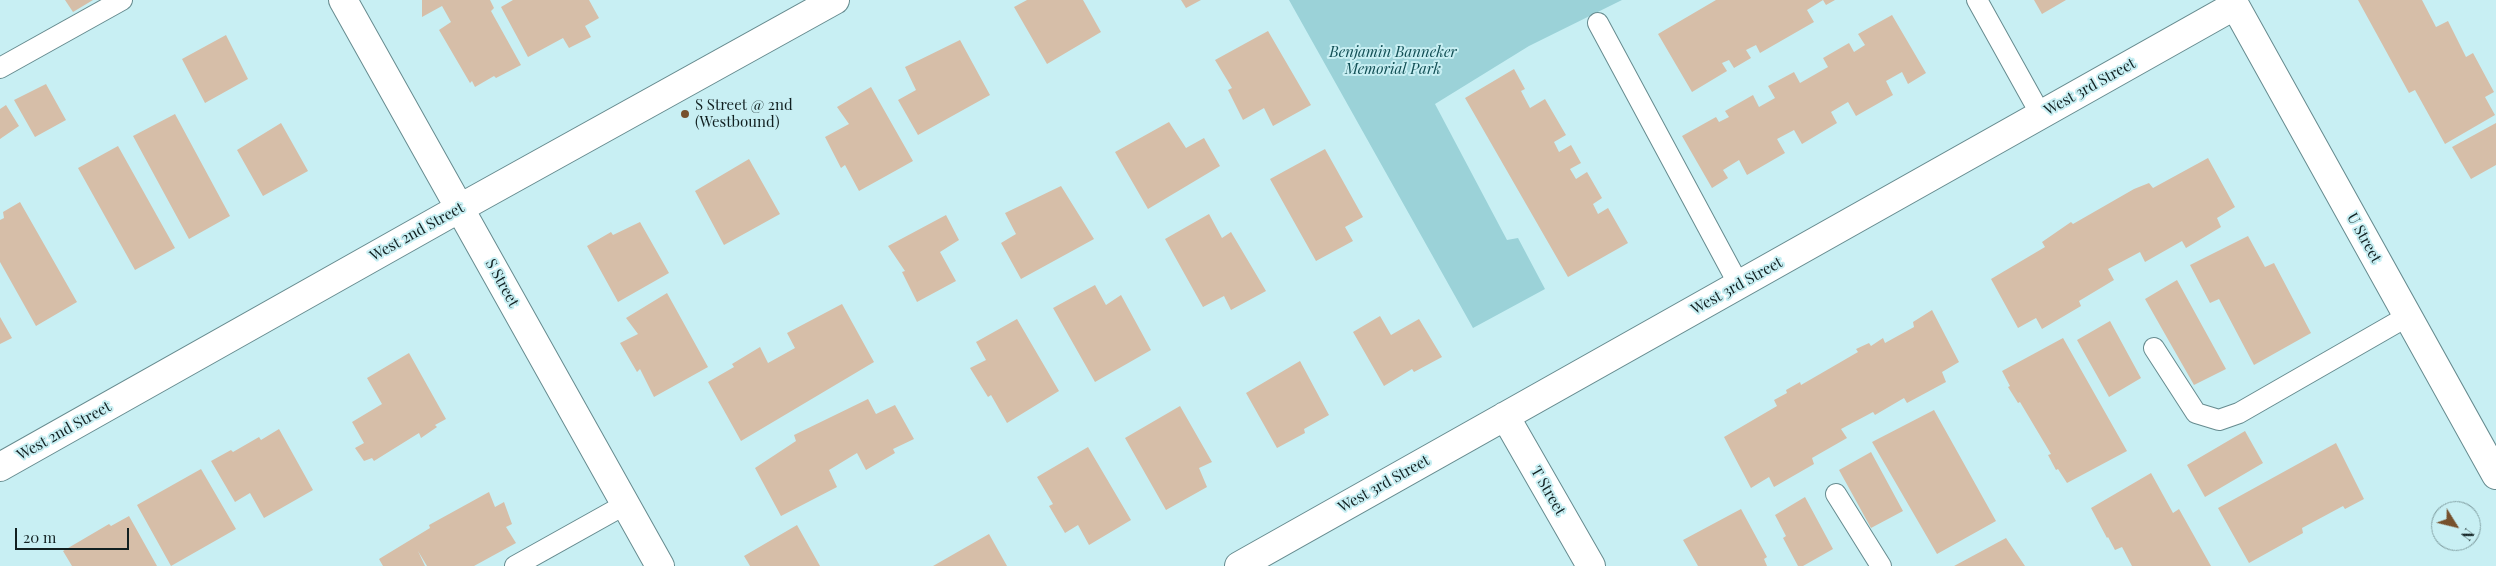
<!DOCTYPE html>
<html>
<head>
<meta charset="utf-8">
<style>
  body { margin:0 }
  #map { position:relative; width:2496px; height:566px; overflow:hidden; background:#c8eff3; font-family:"Playfair Display",serif }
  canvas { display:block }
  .north { position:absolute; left:2431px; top:501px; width:50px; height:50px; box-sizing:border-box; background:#c8eff3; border:1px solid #7f9c9f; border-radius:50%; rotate:126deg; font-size:14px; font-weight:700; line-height:20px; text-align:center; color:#112021 }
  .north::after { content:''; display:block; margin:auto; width:18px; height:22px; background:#77512d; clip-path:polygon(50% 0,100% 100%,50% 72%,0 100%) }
  .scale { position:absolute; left:15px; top:528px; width:114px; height:22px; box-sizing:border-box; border:2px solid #112021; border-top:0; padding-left:6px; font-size:15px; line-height:18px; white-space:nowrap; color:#112021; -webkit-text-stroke:4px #c8eff3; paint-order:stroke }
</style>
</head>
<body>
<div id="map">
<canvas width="2496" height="566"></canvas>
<div class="north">N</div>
<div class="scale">20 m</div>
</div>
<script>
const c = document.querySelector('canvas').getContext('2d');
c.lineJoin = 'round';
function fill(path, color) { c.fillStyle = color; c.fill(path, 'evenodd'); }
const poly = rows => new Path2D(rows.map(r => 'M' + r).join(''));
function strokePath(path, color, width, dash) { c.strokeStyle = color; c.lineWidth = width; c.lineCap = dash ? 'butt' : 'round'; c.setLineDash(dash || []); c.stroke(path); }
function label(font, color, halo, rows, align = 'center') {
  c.font = font + ' "Playfair Display",serif'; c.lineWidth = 4; c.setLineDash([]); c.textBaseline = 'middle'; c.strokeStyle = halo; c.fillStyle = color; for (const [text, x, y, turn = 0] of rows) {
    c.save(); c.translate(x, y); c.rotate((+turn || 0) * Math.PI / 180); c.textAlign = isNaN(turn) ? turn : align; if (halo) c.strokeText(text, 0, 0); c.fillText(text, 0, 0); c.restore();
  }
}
fill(poly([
  [1289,0,1622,0,1529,46,1435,104,1507,240,1518,238,1545,289,1473,328]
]), '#9bd2d8');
fill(poly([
  [65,0,93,0,73,12],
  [422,0,490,0,494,8,491,11,521,65,496,78,494,76,475,87,472,81,470,83,439,30,451,22,442,6,422,17],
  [513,0,589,0,599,18,585,26,591,37,569,48,563,38,528,57,501,7],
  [1027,0,1083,0,1101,32,1047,64,1014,7],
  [1181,0,1201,0,1186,8],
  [1716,0,1835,0,1826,5,1823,0,1807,10,1814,22,1760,53,1756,45,1746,50,1751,58,1734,68,1729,60,1722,63,1727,71,1692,92,1658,34],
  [2034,0,2066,0,2042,14],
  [2358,0,2422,0,2436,27,2448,21,2466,57,2473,53,2494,92,2485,97,2495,115,2445,144,2415,90,2409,93],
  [1892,15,1926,73,1908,84,1902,72,1886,81,1893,95,1856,116,1848,102,1831,112,1837,123,1802,144,1794,130,1777,139,1785,153,1747,175,1739,160,1723,170,1728,178,1712,188,1682,136,1716,117,1719,122,1729,117,1725,111,1753,95,1759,107,1775,98,1768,86,1794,72,1800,83,1828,67,1823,58,1849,43,1854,52,1865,45,1858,34],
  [1268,31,1311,105,1273,126,1264,108,1243,120,1228,90,1232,88,1215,60],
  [226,35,248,79,205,103,182,59],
  [960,40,990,95,918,135,898,100,916,90,905,67],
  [1514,69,1525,89,1521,91,1530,108,1545,99,1566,135,1554,142,1559,152,1571,145,1581,163,1570,169,1576,179,1587,172,1602,198,1593,204,1598,214,1608,208,1628,243,1568,277,1465,98],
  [46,84,66,120,35,137,14,100],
  [871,87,913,161,859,191,845,165,841,168,825,137,849,124,837,107],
  [6,105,19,126,0,139,0,109],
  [175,114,230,216,189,239,133,136],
  [1169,122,1186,148,1204,138,1220,166,1148,209,1115,152],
  [281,123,308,171,263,196,237,150],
  [2496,123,2496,165,2471,179,2452,147],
  [118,146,175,248,135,270,78,168],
  [1325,149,1363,217,1345,227,1353,241,1316,261,1270,179],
  [2208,158,2235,207,2217,218,2221,227,2186,248,2182,241,2145,262,2140,252,2108,269,2114,280,2079,301,2081,306,2042,329,2036,318,2018,328,1991,279,2045,247,2042,242,2071,222,2073,224,2134,189,2149,183,2153,188],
  [749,159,780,214,724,245,695,191],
  [1061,186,1094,239,1021,279,1001,243,1016,234,1005,213],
  [20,202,77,302,36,326,0,262,0,220,4,218,3,212],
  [1209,214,1222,238,1231,232,1266,291,1231,310,1224,296,1203,307,1165,239],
  [946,215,959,240,940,252,956,281,917,302,902,272,905,271,888,246],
  [640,222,669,273,618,302,587,246,611,232,613,235],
  [2248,236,2265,267,2274,263,2311,333,2254,365,2219,299,2210,303,2190,265],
  [2177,280,2226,369,2194,385,2145,299],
  [1095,285,1106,305,1121,295,1151,350,1095,382,1053,308],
  [667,293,708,367,654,397,640,369,637,372,620,343,638,334,626,318],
  [842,304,874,362,741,441,708,382,734,367,732,364,760,347,768,363,795,348,787,333],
  [1932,310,1959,362,1942,372,1946,382,1907,403,1904,398,1875,415,1873,412,1841,429,1847,438,1812,458,1814,464,1774,487,1769,477,1751,488,1724,437,1777,406,1774,400,1787,393,1786,390,1800,382,1801,385,1858,352,1856,349,1869,343,1871,346,1883,338,1885,343,1914,327,1913,322],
  [1380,316,1391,335,1419,319,1442,357,1414,372,1412,369,1384,386,1353,332],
  [0,317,12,338,0,344],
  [1017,319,1059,391,1007,423,991,395,988,397,970,368,986,360,976,342],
  [2110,321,2141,378,2109,397,2077,340],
  [2063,338,2127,451,2067,483,2058,469,2056,470,2048,455,2051,454,2020,402,2018,403,2008,387,2010,386,2002,371],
  [409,353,446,419,435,425,437,427,421,438,419,433,374,461,372,458,364,461,355,448,364,443,352,422,382,404,367,378],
  [1300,361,1329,415,1304,429,1305,433,1277,448,1246,393],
  [868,399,876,414,895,405,914,439,893,449,895,453,866,470,857,453,829,470,837,487,781,516,755,468,796,441,794,435],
  [1180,406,1212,462,1199,468,1207,487,1166,510,1125,438],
  [1934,410,1996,521,1937,554,1872,442],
  [279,429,313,490,264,518,250,493,235,502,211,461,231,450,233,452,259,437,261,440],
  [2245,431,2263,463,2205,497,2187,465],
  [2336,443,2364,499,2345,509,2343,506,2302,528,2303,533,2249,563,2218,508],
  [1088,447,1131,520,1089,545,1078,525,1065,533,1049,506,1053,504,1037,477],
  [1871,452,1903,511,1871,528,1839,470],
  [201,469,236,529,171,566,137,505],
  [2151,473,2173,513,2179,509,2211,566,2132,566,2122,547,2115,550,2108,537,2107,538,2091,508],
  [489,492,495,507,504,502,512,524,506,527,516,543,474,566,427,566,418,551,425,566,383,566,379,559,430,528,429,525],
  [1805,497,1833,549,1803,566,1798,566,1783,538,1786,536,1775,515],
  [1741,509,1767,557,1764,559,1767,566,1698,566,1683,540],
  [129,516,157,566,72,566,63,551,109,524,111,526],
  [797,525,820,566,750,566,744,556],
  [989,534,1007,566,933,566],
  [2006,538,2025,566,1954,566]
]), '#d6bea8');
const lane = poly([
  [1977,0,2041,115],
  [1598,23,1739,285],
  [0,68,122,0],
  [2154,348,2196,413,2219,420,2239,413,2408,316],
  [1836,494,1881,566],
  [515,566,626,504]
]);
const street = poly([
  [343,0,660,566],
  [2232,0,2496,475],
  [1505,416,1591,566],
  [0,467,460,208,835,0],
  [1239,566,2234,6]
]);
strokePath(lane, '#668b8f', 22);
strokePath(street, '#668b8f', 30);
strokePath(lane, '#fff', 20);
strokePath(street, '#fff', 28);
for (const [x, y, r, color] of [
  [685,114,5,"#77512d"]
]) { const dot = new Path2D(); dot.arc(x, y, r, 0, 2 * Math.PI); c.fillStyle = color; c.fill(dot); strokePath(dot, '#c8eff3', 2); }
label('italic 15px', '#114e54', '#c8eff3', [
  ["Benjamin Banneker",1393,52],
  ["Memorial Park",1393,69]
]);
label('15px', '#112021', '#c8eff3', [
  ["West 3rd Street",2090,87,-29],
  ["West 2nd Street",417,232,-29],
  ["U Street",2364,238,61],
  ["S Street",502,283,61],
  ["West 3rd Street",1737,286,-29],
  ["West 2nd Street",64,431,-29],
  ["West 3rd Street",1384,484,-29],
  ["T Street",1548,491,60]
]);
label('15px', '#112021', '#c8eff3', [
  ["S Street @ 2nd",695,105],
  ["(Westbound)",695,122]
], 'left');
</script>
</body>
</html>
